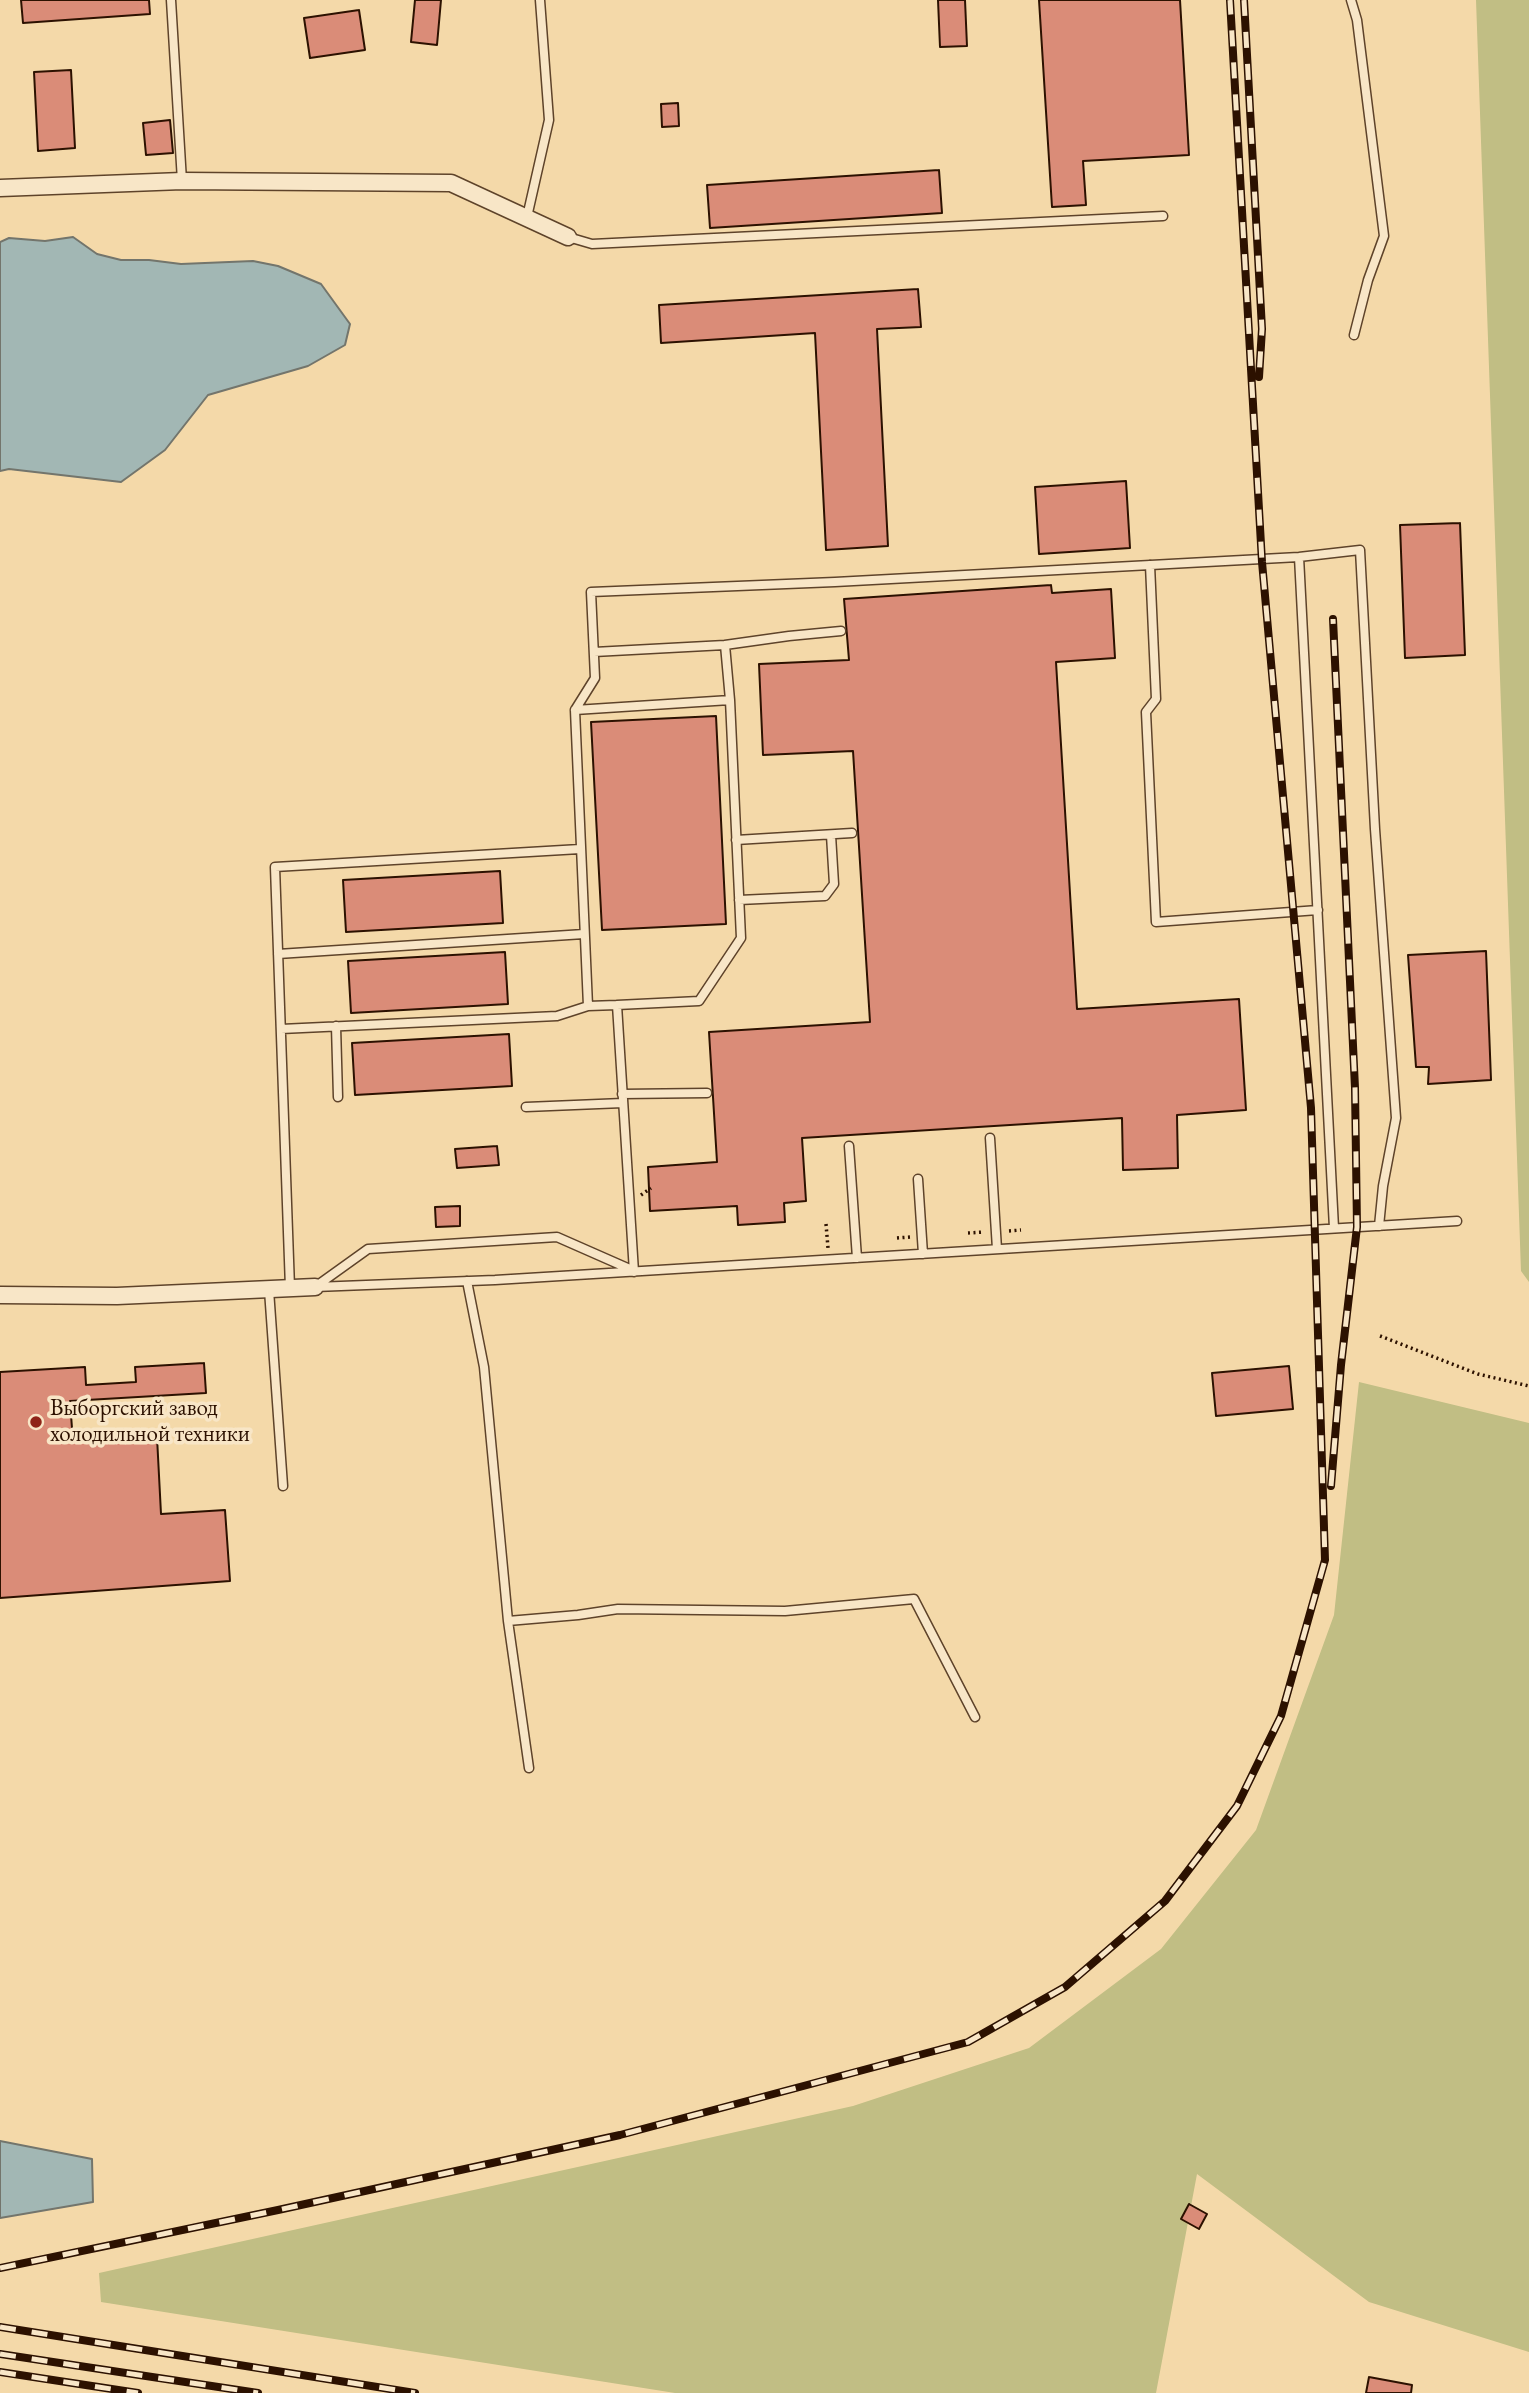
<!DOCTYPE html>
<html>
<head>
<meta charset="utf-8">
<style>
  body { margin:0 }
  canvas { display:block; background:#f4d9a9 }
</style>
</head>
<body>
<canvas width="1529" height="2393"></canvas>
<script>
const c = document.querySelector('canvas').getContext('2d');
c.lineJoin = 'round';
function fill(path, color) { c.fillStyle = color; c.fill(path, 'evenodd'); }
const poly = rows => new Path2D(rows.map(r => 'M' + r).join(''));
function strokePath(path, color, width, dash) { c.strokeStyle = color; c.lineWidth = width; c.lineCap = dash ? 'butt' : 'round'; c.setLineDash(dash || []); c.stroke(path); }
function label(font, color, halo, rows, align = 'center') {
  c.font = font + ' "EB Garamond",serif'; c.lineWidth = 7; c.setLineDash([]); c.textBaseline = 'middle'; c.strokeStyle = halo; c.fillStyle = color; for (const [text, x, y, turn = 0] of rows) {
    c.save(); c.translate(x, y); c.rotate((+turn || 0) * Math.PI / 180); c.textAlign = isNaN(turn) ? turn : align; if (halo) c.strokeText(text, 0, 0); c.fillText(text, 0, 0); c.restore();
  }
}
fill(poly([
  [1476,0,1529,0,1529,1282,1521,1271],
  [1359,1382,1529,1423,1529,2352,1369,2302,1197,2174,1156,2393,675,2393,101,2302,99,2273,853,2106,1029,2048,1161,1949,1256,1830,1334,1615]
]), '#c1be84');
const water = poly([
  [73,237,97,254,121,260,149,260,181,264,253,261,278,266,321,284,350,324,345,345,308,366,208,395,165,450,121,482,9,469,0,471,0,242,9,238,45,241,73,237],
  [0,2141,92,2159,93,2202,0,2218,0,2141]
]);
fill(water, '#a2b7b4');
strokePath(water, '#73756c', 2);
const building = poly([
  [21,0,149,0,150,14,23,23,21,0],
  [415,0,441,0,437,45,411,42,415,0],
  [938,0,965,0,967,46,940,47,938,0],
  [1039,0,1180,0,1189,155,1083,161,1086,205,1052,207,1039,0],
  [359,10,365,50,310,58,304,18,359,10],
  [71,70,75,148,38,151,34,72,71,70],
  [678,103,679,126,662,127,661,104,678,103],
  [170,120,173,153,146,155,143,123,170,120],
  [939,170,942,213,710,228,707,185,939,170],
  [918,289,921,327,877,329,888,546,826,550,815,333,661,343,659,305,918,289],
  [1126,481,1130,548,1039,554,1035,487,1126,481],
  [1460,523,1465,655,1405,658,1400,525,1460,523],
  [1051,585,1052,593,1111,589,1115,658,1056,662,1077,1009,1239,999,1246,1110,1177,1115,1178,1168,1123,1170,1122,1118,802,1138,806,1201,784,1203,785,1222,738,1225,737,1206,650,1211,648,1167,717,1162,709,1032,870,1022,853,751,763,755,759,664,849,660,844,599,1051,585],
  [716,716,726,924,602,930,591,722,716,716],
  [500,871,503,923,346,932,343,880,500,871],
  [1486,951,1491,1080,1428,1084,1429,1067,1416,1067,1408,955,1486,951],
  [505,952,508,1004,351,1013,348,961,505,952],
  [509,1034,512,1086,355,1095,352,1043,509,1034],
  [497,1146,499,1165,457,1168,455,1149,497,1146],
  [460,1206,460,1226,436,1227,435,1207,460,1206],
  [204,1363,206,1393,70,1401,73,1442,157,1437,161,1514,225,1510,230,1581,0,1598,0,1372,85,1367,86,1385,136,1382,135,1367,204,1363],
  [1289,1366,1293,1409,1216,1416,1212,1373,1289,1366],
  [1189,2204,1207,2214,1199,2229,1181,2219,1189,2204],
  [1369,2377,1412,2385,1411,2393,1366,2393,1369,2377]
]);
fill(building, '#da8c78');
strokePath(building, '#2c1100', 2);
const lane = poly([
  [171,0,182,181],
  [1351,0,1357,20,1384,236,1368,280,1354,335],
  [527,217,549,120,540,0],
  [568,237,592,244,1163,216],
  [1299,557,1334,1228],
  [1150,565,1156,699,1146,712,1156,922,1318,910],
  [725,645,789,636,841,631],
  [594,652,725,645,730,700],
  [575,710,595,678,591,592,835,582,1299,557,1360,550,1375,829,1396,1118,1383,1186,1379,1226],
  [736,840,852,833],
  [739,900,825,896,834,884,831,835],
  [278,954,584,934],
  [617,1005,588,1006,575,710,730,700,741,938,699,1001,617,1005,634,1272],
  [336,1026,338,1097],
  [281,1029,557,1016,588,1006],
  [622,1094,707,1093],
  [526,1107,623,1103],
  [990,1138,997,1249],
  [849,1146,857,1258],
  [918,1179,923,1254],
  [467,1281,484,1367,508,1621,529,1768],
  [315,1287,495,1280,1457,1221],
  [315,1287,368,1249,557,1237,632,1270],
  [290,1288,275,867,580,849],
  [269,1290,283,1486],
  [508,1621,578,1615,618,1609,785,1611,914,1599,975,1717]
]);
const street = poly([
  [0,188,182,181,451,183,568,237],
  [0,1295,117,1296,315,1287]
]);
strokePath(lane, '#5e432a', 11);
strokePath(street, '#5e432a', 19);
strokePath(poly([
  [641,1195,651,1188],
  [826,1224,828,1248],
  [1009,1231,1021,1230],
  [968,1233,984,1232],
  [897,1238,910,1237],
  [1380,1336,1478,1374,1529,1386]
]), '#2c1100', 3.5, [2, 3.5]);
strokePath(lane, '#f8e6c7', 8);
strokePath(street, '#f8e6c7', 16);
const rail = poly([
  [1244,0,1262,329,1259,377],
  [1331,1486,1341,1365,1357,1227,1355,1088,1333,619],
  [0,2268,278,2210,620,2135,968,2042,1065,1987,1165,1901,1237,1806,1281,1716,1325,1560,1311,1108,1262,562,1230,0],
  [0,2327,415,2393],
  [0,2354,258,2393],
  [0,2372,138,2393]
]);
strokePath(rail, '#2c1100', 8);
strokePath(rail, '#f8e6c7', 5, [16]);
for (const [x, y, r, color] of [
  [36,1422,7,"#8f2418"]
]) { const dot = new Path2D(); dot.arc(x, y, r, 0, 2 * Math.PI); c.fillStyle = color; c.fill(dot); strokePath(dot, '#f8e6c7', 2.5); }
label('23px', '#2c1100', '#f8e6c7', [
  ["Выборгский завод",50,1409],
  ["холодильной техники",50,1435]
], 'left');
</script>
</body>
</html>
